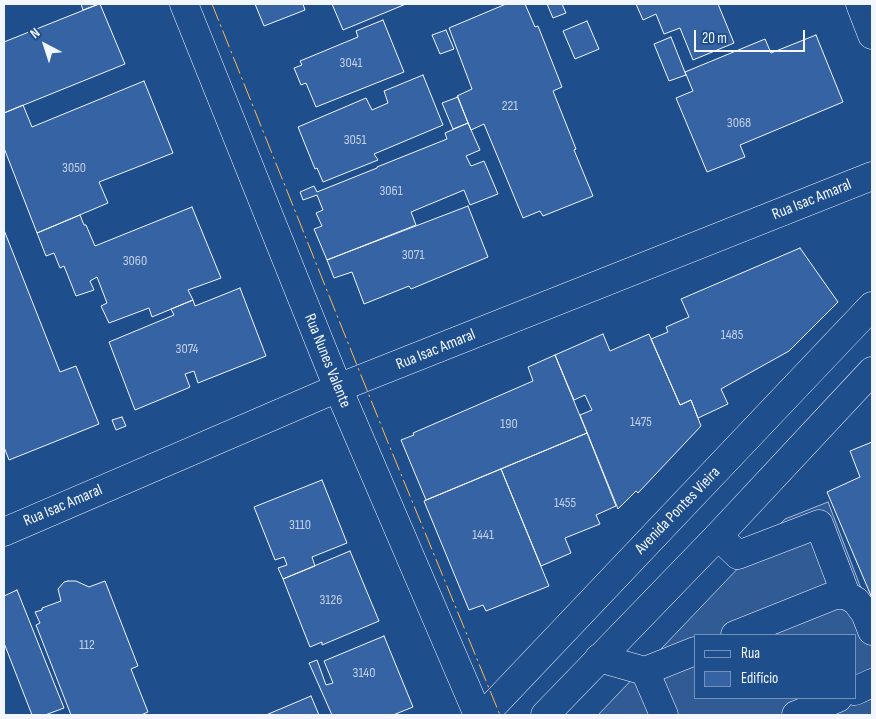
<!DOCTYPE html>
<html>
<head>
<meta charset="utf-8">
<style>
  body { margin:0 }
  #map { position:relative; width:876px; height:719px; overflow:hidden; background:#1f4e8c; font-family:"Sofia Sans Condensed",sans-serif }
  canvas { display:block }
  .frame { position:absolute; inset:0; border:5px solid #f2f6ff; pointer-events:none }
  .legend { position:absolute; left:694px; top:634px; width:162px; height:65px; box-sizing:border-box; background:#1f4e8c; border:1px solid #7391ba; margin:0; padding:6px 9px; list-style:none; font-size:15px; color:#f2f6ff }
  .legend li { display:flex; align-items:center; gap:10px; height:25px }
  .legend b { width:25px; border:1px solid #7391ba }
  .north { position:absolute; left:20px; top:20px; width:50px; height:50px; -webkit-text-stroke:4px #1f4e8c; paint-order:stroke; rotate:320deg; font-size:14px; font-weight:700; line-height:20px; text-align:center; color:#f2f6ff }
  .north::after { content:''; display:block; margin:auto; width:18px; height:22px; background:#f2f6ff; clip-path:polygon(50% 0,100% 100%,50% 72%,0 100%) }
  .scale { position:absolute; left:694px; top:30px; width:111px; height:22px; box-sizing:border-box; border:2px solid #f2f6ff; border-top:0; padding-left:6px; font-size:15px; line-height:18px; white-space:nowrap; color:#f2f6ff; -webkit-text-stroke:4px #1f4e8c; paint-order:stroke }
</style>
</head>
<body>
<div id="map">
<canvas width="876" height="719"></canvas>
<div class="frame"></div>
<ul class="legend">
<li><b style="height:6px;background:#1f4e8c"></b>Rua</li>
<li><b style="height:14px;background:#3563a3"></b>Edifício</li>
</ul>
<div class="north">N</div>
<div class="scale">20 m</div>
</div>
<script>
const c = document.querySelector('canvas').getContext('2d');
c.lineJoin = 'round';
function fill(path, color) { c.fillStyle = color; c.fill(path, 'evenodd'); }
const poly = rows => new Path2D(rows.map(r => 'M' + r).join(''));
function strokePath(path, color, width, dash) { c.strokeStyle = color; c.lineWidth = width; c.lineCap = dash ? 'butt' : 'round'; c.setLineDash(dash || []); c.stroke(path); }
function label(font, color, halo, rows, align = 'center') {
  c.font = font + ' "Sofia Sans Condensed",sans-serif'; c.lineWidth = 4; c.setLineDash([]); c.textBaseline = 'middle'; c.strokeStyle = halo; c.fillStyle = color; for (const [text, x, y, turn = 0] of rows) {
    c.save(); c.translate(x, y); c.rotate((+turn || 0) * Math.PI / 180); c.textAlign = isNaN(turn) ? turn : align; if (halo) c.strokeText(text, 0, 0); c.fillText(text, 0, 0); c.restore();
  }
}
const parking = poly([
  [828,502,872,617,872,715,598,715,785,519,828,502],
  [695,635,855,635,855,698,695,698,695,635]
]);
fill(parking, '#305b95');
strokePath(parking, '#a8bbd7', 1);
const building = poly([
  [81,4,99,4,83,10,81,4],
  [99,4,100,4,125,64,4,113,4,42,99,4],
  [255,4,303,4,305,10,264,26,255,4],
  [332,4,406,4,343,30,332,4],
  [506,4,525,4,535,27,538,26,562,87,553,91,576,149,574,150,593,196,543,216,540,211,523,218,484,124,471,130,457,96,472,89,449,28,506,4],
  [547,4,562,4,566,13,553,18,547,4],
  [636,4,718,4,734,43,693,60,680,28,664,34,656,14,643,20,636,4],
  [383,20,404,72,316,107,306,83,301,85,294,68,302,65,300,61,358,37,356,31,383,20],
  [587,21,599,49,575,59,563,31,587,21],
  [446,30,454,49,440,54,432,35,446,30],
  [816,35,843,102,740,145,745,157,707,172,676,98,693,91,685,72,765,39,771,53,816,35],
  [671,37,686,75,669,81,654,44,671,37],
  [423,75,443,125,374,154,378,160,323,182,317,168,315,169,298,127,366,98,372,110,388,103,384,91,423,75],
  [144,81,173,153,99,182,108,203,37,233,4,148,4,113,23,105,32,127,144,81],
  [458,97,468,123,453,129,442,103,458,97],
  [468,123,480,150,466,156,471,166,484,161,498,194,470,205,464,190,411,212,416,225,327,260,314,229,322,226,316,213,323,210,317,195,303,200,300,192,314,186,317,192,377,168,377,167,447,139,445,133,468,123],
  [468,206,488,257,411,289,409,286,364,304,352,272,334,278,327,260,468,206],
  [192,207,221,278,188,290,193,300,152,317,149,308,109,323,101,306,107,303,97,277,90,281,94,290,76,296,64,266,60,268,54,253,46,256,37,233,80,215,84,225,86,225,95,246,192,207],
  [4,230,60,372,76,366,99,424,9,460,4,447,4,230],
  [800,248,838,302,789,351,721,389,728,404,698,418,691,400,680,405,651,339,668,332,666,327,689,317,681,299,800,248],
  [240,288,266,356,198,383,194,371,185,374,190,387,188,388,135,410,109,342,174,315,171,309,193,300,195,306,240,288],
  [603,334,610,351,649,334,680,405,691,400,701,426,638,493,636,491,618,509,580,415,592,410,585,395,574,400,555,355,603,334],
  [555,355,587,433,426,500,401,440,414,435,413,433,533,381,528,367,555,355],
  [122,417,126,426,116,430,112,420,122,417],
  [587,433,616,506,596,515,600,524,565,538,571,553,541,566,501,469,587,433],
  [872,442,872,598,827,492,860,477,850,451,872,442],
  [501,469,549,586,486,611,483,605,469,610,424,501,501,469],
  [322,480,347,543,312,557,315,566,283,579,278,568,287,565,284,557,275,560,254,507,322,480],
  [350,551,379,621,322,645,322,642,310,647,283,579,350,551],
  [68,581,76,581,89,587,105,581,138,666,131,669,148,712,141,715,71,715,36,625,40,623,35,612,42,610,42,608,61,601,58,589,64,582,68,581],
  [17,590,64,708,45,715,32,715,4,643,4,596,17,590],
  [384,636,413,707,393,715,332,715,309,663,317,660,326,685,333,683,324,661,384,636],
  [311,696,319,715,266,715,311,696]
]);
fill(building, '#3563a3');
strokePath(building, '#f2f6ff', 1);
const minor = poly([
  [184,4,338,388,478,715],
  [860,4,872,35],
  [4,532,338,388,872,176],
  [718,536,738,555,819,524,846,595],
  [735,635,835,595,846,595,856,601,865,613,872,631],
  [599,658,645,671,695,651],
  [645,671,664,715],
  [855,691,872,683],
  [796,715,838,698]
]);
const major = poly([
  [484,715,872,306],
  [545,715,718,536,872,371]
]);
strokePath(minor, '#f2f6ff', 29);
strokePath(major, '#f2f6ff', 29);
strokePath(minor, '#1f4e8c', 28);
strokePath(major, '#1f4e8c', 28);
strokePath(poly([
  [212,4,389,445,500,715]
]), '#ffb74d', 1, [18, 4, 2.5, 4]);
label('14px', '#c3d1e8', null, [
  ["3041",351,63],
  ["221",510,106],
  ["3068",739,123],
  ["3051",355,140],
  ["3050",74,168],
  ["3061",391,191],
  ["3071",413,255],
  ["3060",135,261],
  ["1485",732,335],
  ["3074",187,349],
  ["1475",641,422],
  ["190",509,424],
  ["1455",565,503],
  ["3110",300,525],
  ["1441",483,535],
  ["3126",331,600],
  ["112",87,645],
  ["3140",364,673]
]);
label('16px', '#f2f6ff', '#1f4e8c', [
  ["Rua Isac Amaral",812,200,-22],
  ["Rua Isac Amaral",436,350,-22],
  ["Rua Nunes Valente",327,361,68],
  ["Rua Isac Amaral",63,506,-23],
  ["Avenida Pontes Vieira",678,511,-46]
]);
</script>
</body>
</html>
